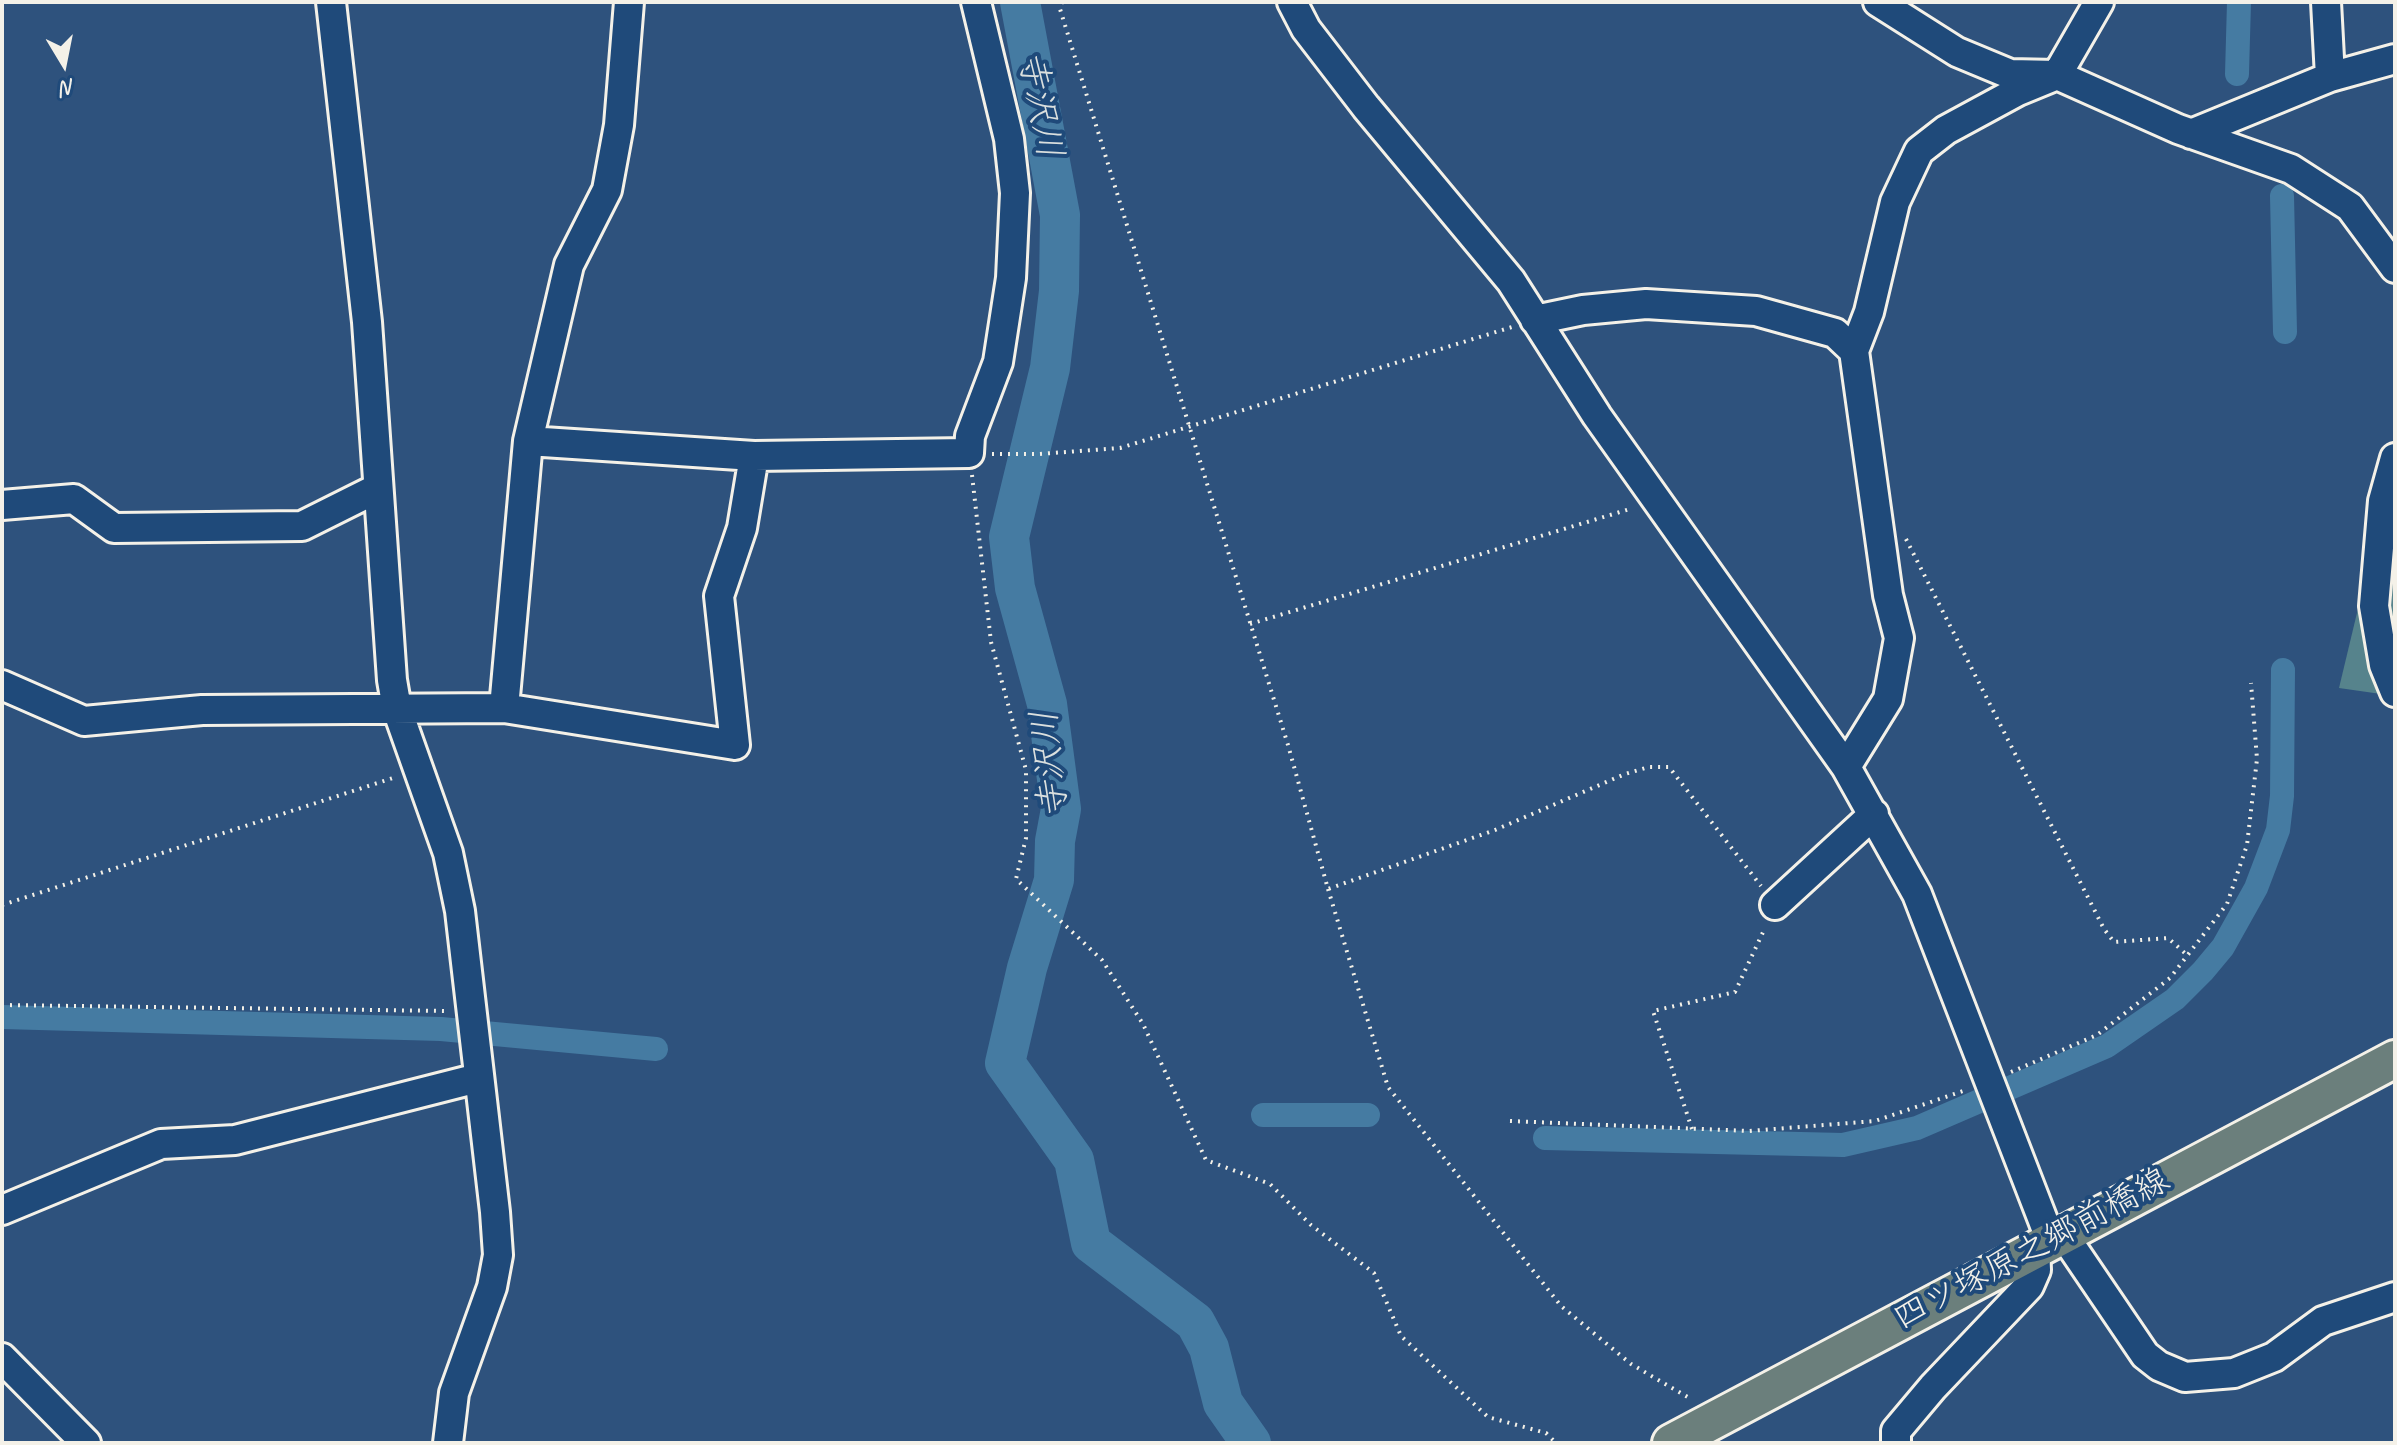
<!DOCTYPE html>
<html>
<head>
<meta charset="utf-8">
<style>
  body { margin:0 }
  #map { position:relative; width:2397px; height:1445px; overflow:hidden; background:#2e527d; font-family:Caveat,sans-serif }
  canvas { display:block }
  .frame { position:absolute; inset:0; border:4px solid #f4f1e8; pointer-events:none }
  .north { position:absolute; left:24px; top:24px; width:80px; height:80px; -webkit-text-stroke:6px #1f4a7a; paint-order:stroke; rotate:170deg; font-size:22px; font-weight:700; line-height:32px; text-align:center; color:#f4f1e8 }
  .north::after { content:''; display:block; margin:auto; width:28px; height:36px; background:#f4f1e8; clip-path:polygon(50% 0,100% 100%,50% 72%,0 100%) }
</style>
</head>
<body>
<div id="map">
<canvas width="2397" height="1445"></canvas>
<div class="frame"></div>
<div class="north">N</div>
</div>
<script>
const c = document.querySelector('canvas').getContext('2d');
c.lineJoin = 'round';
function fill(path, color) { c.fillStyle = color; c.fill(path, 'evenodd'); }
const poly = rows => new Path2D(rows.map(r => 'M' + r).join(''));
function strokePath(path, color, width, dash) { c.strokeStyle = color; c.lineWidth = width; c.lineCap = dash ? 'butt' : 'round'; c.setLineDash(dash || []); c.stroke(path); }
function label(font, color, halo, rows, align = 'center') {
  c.font = font + ' Caveat,"Klee One",sans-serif'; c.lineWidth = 8; c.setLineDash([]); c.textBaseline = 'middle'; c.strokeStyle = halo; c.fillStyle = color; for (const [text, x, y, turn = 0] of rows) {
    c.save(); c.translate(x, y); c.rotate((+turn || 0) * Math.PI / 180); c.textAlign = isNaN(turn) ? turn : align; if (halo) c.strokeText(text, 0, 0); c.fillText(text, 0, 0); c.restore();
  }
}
fill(poly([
  [2395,530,2395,696,2339,688,2373,546]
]), '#56838c');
strokePath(poly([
  [2237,74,2239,2],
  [2282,196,2285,332],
  [2,1017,441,1029,656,1049],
  [1263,1115,1368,1115],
  [1545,1138,1843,1145,1917,1128,2107,1046,2175,999,2203,971,2223,947,2256,888,2278,830,2282,796,2283,670]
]), '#457ba2', 24);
strokePath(poly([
  [1020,2,1060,215,1059,291,1050,368,1009,537,1015,588,1047,704,1061,809,1055,841,1054,880,1027,968,1005,1063,1074,1160,1091,1243,1195,1322,1209,1348,1223,1403,1251,1443]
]), '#457ba2', 40);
const minor = poly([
  [331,2,367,322,392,680,397,709,448,853,460,911,495,1212,498,1255,492,1287,454,1393,448,1443],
  [1292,2,1306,29,1366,107,1511,281,1597,416,1846,767,1917,894,2051,1241],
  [1878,2,1957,52,2010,74,2057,75,2178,129,2291,169,2350,207,2395,268],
  [2326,2,2330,77],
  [2191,134,2330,77,2395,59],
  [1535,320,1583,310,1646,304,1756,311,1835,333,1854,351],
  [528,441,754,456,969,453,970,436,998,362,1011,278,1015,193,1009,139,976,2],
  [2395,458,2383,501,2374,606,2384,665,2395,692],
  [2,505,74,499,114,528,302,526,378,488],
  [2,685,84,721,202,710,504,708,528,441,569,265,607,190,619,125,629,2],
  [504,708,735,745,719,596,742,528,754,456],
  [1846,767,1888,699,1899,638,1888,595,1854,351,1869,312,1895,202,1919,151,1946,130,2018,91,2057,75,2099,2],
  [1775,905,1874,814],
  [2,1210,161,1144,235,1140,478,1078],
  [2063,1234,2145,1355,2159,1366,2185,1377,2234,1373,2274,1357,2323,1321,2395,1297],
  [2,1358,86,1443],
  [1896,1443,1896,1431,1933,1387,2029,1286,2036,1270,2035,1248]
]);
const major = poly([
  [1671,1443,2395,1059]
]);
strokePath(minor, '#f4f1e8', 34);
strokePath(major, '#f4f1e8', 42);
strokePath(poly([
  [1062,2,1060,9,1288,745,1328,889,1495,830,1625,774,1649,767,1669,767,1761,886],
  [992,454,1039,454,1120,448,1512,327],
  [972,475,991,642,1026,770,1026,838,1016,879,1102,960,1143,1024,1206,1160,1270,1184,1311,1225,1374,1273,1401,1336,1488,1417,1546,1433,1556,1443],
  [1906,539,2104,929,2114,942,2168,938,2187,955],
  [1250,624,1630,509],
  [1328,889,1388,1087,1561,1306,1631,1364,1691,1399],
  [2,905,396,777],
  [2,1005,448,1011],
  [2011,1072,2097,1035,2170,978,2227,904,2247,845,2257,759,2251,683],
  [1510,1121,1749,1131,1875,1121,1966,1090],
  [1692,1129,1653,1011,1735,992,1765,928]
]), '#f4f1e8', 4, [2, 6]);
strokePath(minor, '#1f4a7a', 28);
strokePath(major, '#6b7f7c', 36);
label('34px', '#f4f1e8', '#1f4a7a', [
  ["四ツ塚原之郷前橋線",2032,1250,-28]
]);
label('italic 36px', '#dadfde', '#1f4a7a', [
  ["寺沢川",1039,105,79],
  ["寺沢川",1051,764,-96]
]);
</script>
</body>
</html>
